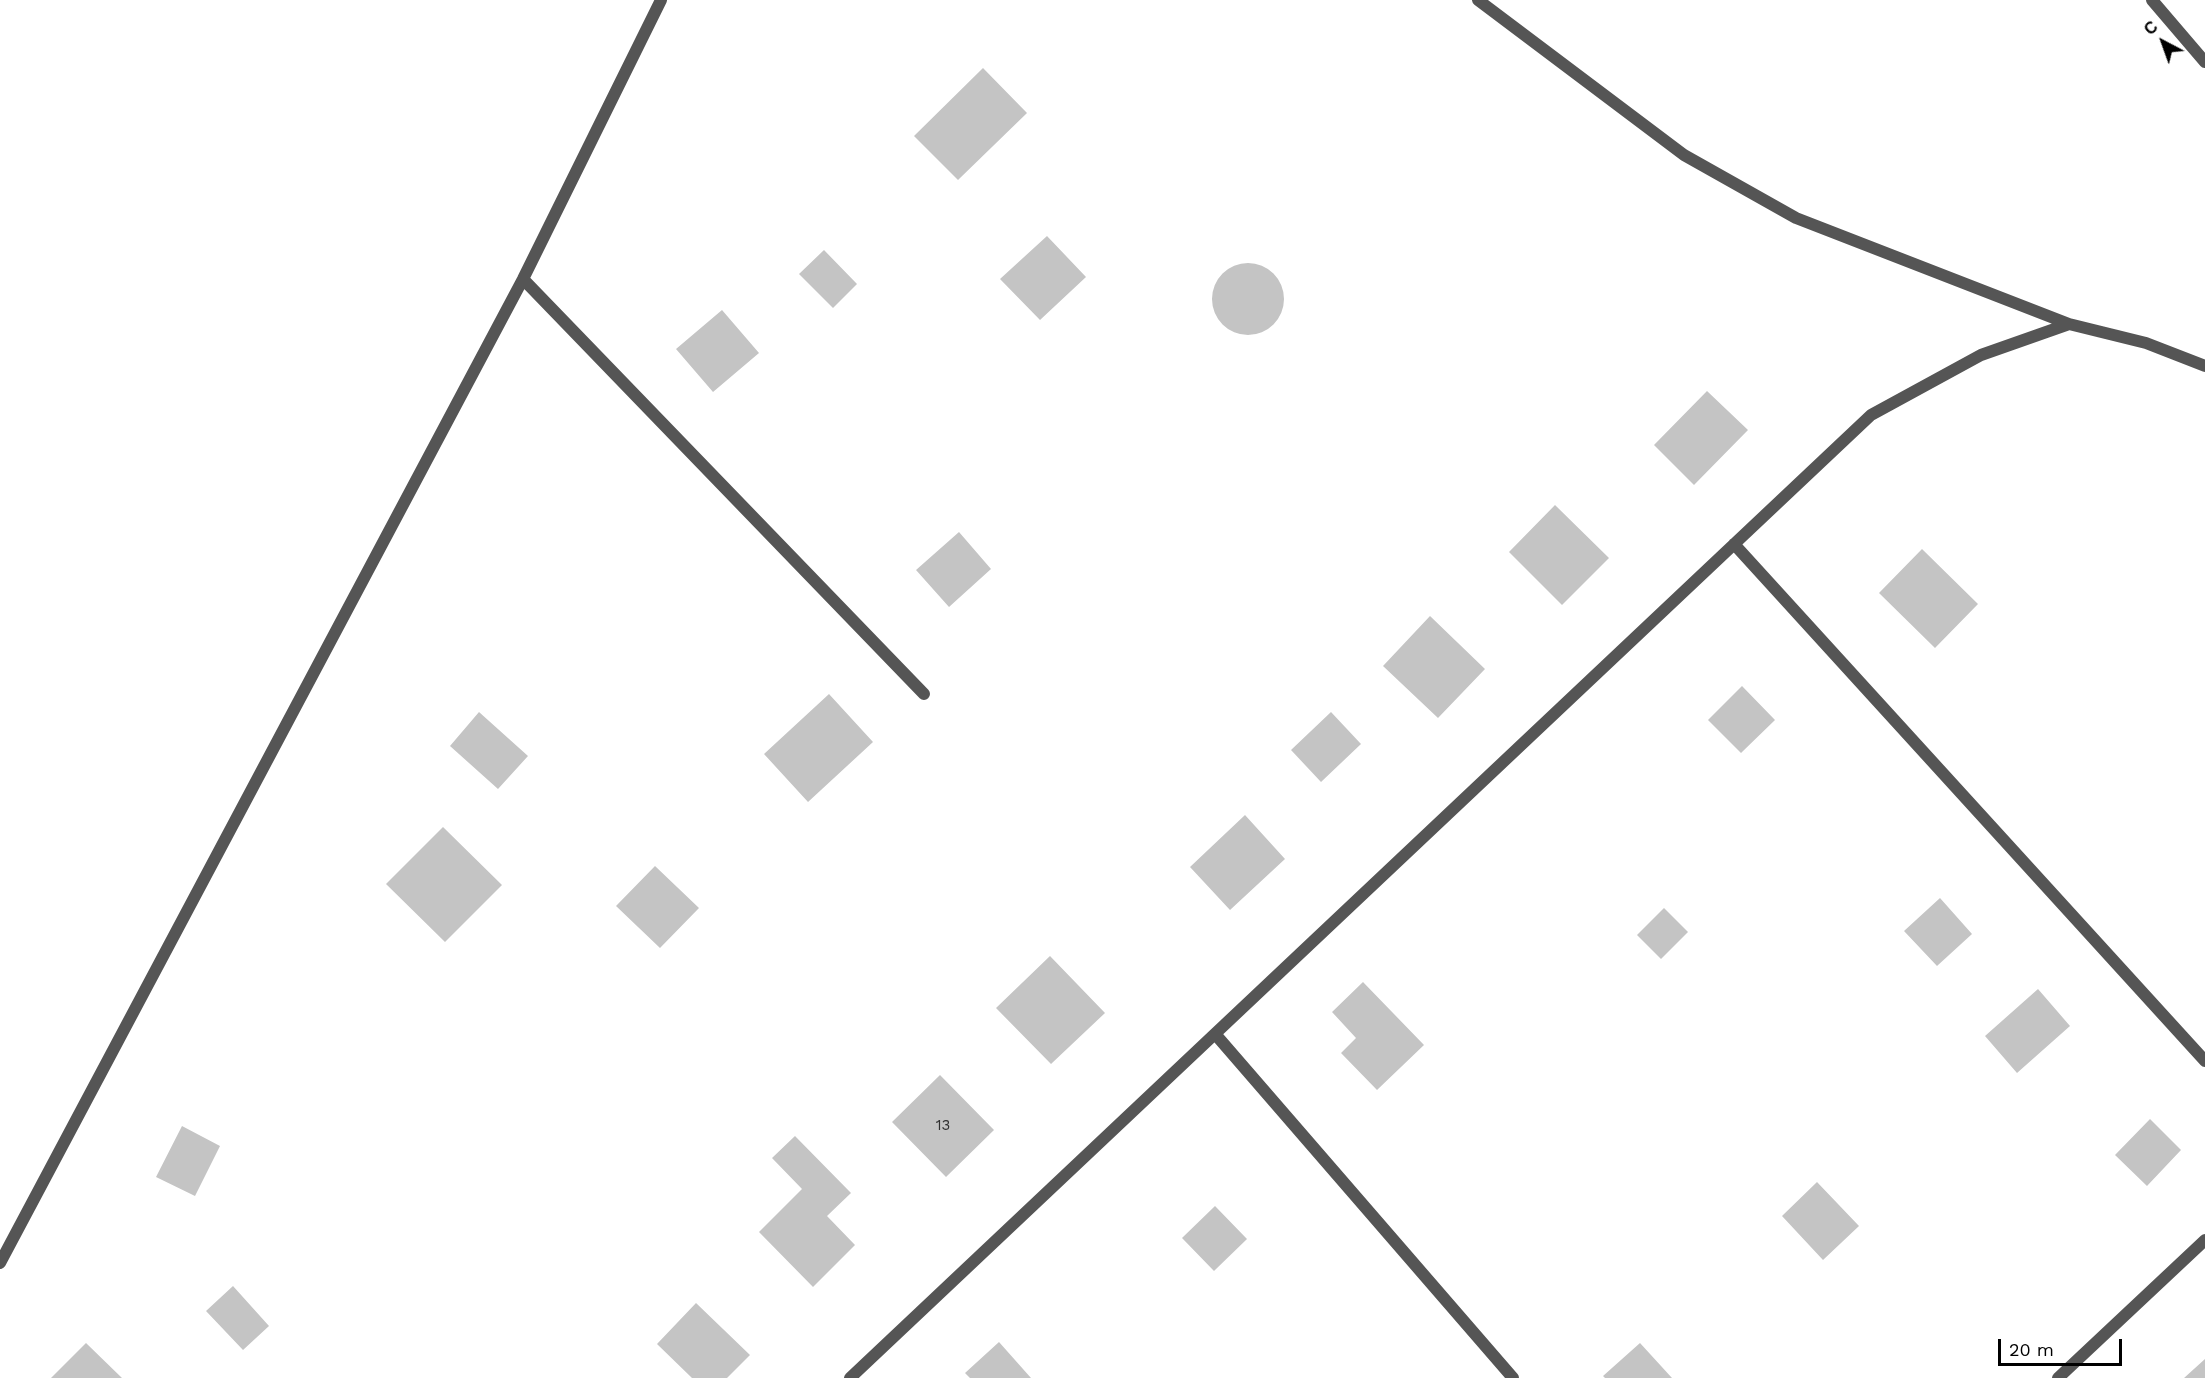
<!DOCTYPE html>
<html>
<head>
<meta charset="utf-8">
<style>
  body { margin:0 }
  #map { position:relative; width:2205px; height:1378px; overflow:hidden; background:#fff; font-family:"Work Sans",sans-serif }
  canvas { display:block }
  .north { position:absolute; left:2133px; top:12px; width:60px; height:60px; -webkit-text-stroke:4px #fff; paint-order:stroke; rotate:319deg; font-size:16px; font-weight:700; line-height:24px; text-align:center; color:#000 }
  .north::after { content:''; display:block; margin:auto; width:21px; height:27px; background:#000; clip-path:polygon(50% 0,100% 100%,50% 72%,0 100%) }
  .scale { position:absolute; left:1998px; top:1339px; width:124px; height:27px; box-sizing:border-box; border:3px solid #000; border-top:0; padding-left:8px; font-size:18px; line-height:21px; white-space:nowrap; color:#000; -webkit-text-stroke:4px #fff; paint-order:stroke }
</style>
</head>
<body>
<div id="map">
<canvas width="2205" height="1378"></canvas>
<div class="north">С</div>
<div class="scale">20 m</div>
</div>
<script>
const c = document.querySelector('canvas').getContext('2d');
c.lineJoin = 'round';
function fill(path, color) { c.fillStyle = color; c.fill(path, 'evenodd'); }
const poly = rows => new Path2D(rows.map(r => 'M' + r).join(''));
function strokePath(path, color, width, dash) { c.strokeStyle = color; c.lineWidth = width; c.lineCap = dash ? 'butt' : 'round'; c.setLineDash(dash || []); c.stroke(path); }
function label(font, color, halo, rows, align = 'center') {
  c.font = font + ' "Work Sans",sans-serif'; c.lineWidth = 4.5; c.setLineDash([]); c.textBaseline = 'middle'; c.strokeStyle = halo; c.fillStyle = color; for (const [text, x, y, turn = 0] of rows) {
    c.save(); c.translate(x, y); c.rotate((+turn || 0) * Math.PI / 180); c.textAlign = isNaN(turn) ? turn : align; if (halo) c.strokeText(text, 0, 0); c.fillText(text, 0, 0); c.restore();
  }
}
fill(poly([
  [983,68,1027,113,958,180,914,136],
  [1047,236,1086,277,1040,320,1000,279],
  [824,250,857,284,833,308,799,274],
  '1212 299a36 36 0 1 1 72 0a36 36 0 1 1-72 0Z',
  [722,310,759,353,713,392,676,349],
  [1707,391,1748,430,1694,485,1654,445],
  [1555,505,1609,558,1562,605,1509,552],
  [959,532,991,569,949,607,916,570],
  [1922,549,1978,604,1935,648,1879,593],
  [1430,616,1485,669,1438,718,1383,666],
  [1742,686,1775,720,1741,753,1708,720],
  [829,694,873,742,808,802,764,754],
  [479,712,528,756,498,789,450,746],
  [1331,712,1361,744,1321,782,1291,750],
  [1245,815,1285,859,1230,910,1190,867],
  [443,827,502,885,445,942,386,884],
  [655,866,699,908,660,948,616,906],
  [1940,898,1972,934,1937,966,1904,931],
  [1664,908,1688,932,1661,959,1637,935],
  [1050,956,1105,1013,1051,1064,996,1008],
  [1363,982,1424,1045,1377,1090,1341,1053,1356,1038,1332,1012],
  [2038,989,2070,1026,2017,1073,1985,1036],
  [940,1075,994,1130,946,1177,892,1122],
  [2150,1119,2181,1150,2147,1186,2115,1155],
  [182,1126,220,1146,195,1196,156,1177],
  [795,1136,851,1193,827,1216,855,1245,813,1287,759,1232,802,1189,772,1158],
  [1817,1182,1859,1226,1823,1260,1782,1216],
  [1215,1206,1247,1239,1214,1271,1182,1238],
  [233,1286,269,1326,243,1350,206,1311],
  [696,1303,750,1355,727,1378,692,1378,657,1344],
  [999,1342,1031,1378,970,1378,965,1373],
  [86,1343,122,1378,51,1378],
  [1640,1343,1672,1378,1605,1378,1603,1376],
  [2205,1359,2205,1378,2184,1378]
]), '#c4c4c4');
strokePath(poly([
  [2152,0,2205,62],
  [523,279,924,694],
  [0,1263,523,279,661,0]
]), '#555', 12);
strokePath(poly([
  [1478,0,1684,155,1796,218,2069,324,2146,343,2205,366],
  [1734,544,2205,1061],
  [1216,1035,1513,1378],
  [850,1378,1871,415,1981,355,2069,324],
  [2058,1378,2205,1240]
]), '#555', 12);
label('15px', '#313131', null, [
  ["13",943,1126]
]);
</script>
</body>
</html>
